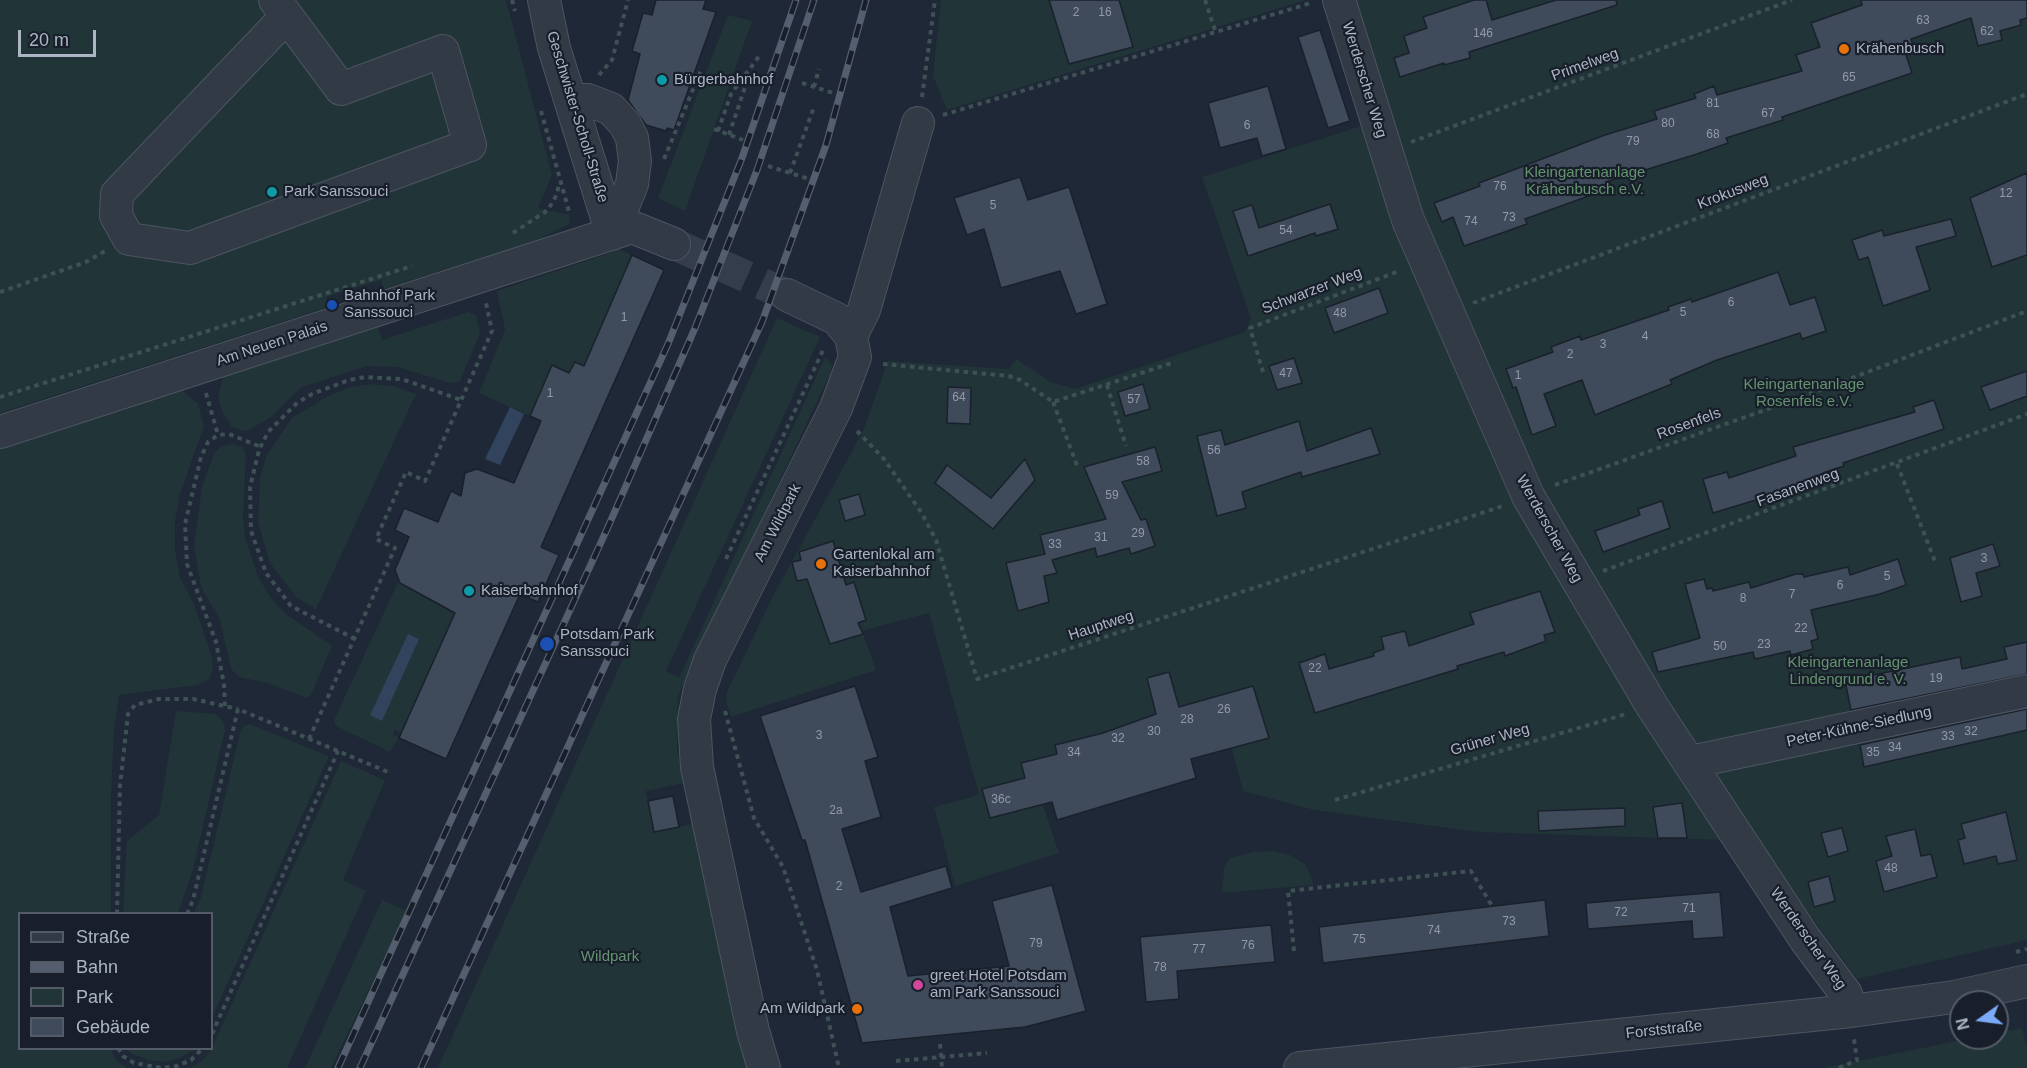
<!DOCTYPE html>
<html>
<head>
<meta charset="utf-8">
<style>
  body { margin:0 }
  #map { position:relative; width:2027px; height:1068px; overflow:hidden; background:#1f2836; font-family:Helvetica,sans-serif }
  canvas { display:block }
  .legend { position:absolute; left:18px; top:912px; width:195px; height:138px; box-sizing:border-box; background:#181f2a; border:2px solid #535b68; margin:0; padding:8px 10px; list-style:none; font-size:18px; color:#acb5c4 }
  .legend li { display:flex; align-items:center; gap:12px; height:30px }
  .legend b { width:30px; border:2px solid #535b68 }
  .north { position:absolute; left:1949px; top:990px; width:60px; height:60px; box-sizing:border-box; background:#181f2a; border:2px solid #535b68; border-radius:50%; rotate:256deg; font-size:16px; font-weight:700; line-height:24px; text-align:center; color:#acb5c4 }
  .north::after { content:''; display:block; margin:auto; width:21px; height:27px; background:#7baaf9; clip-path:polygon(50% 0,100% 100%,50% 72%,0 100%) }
  .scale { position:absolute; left:18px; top:30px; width:78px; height:27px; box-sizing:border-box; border:3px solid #acb5c4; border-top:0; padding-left:8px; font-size:18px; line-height:21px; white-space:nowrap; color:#acb5c4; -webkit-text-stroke:4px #181f2a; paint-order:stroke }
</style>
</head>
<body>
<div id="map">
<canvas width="2027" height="1068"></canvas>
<ul class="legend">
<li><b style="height:8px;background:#323a46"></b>Straße</li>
<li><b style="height:8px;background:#545e6e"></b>Bahn</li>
<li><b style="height:16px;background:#213437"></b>Park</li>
<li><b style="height:16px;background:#3f4b5b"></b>Gebäude</li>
</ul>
<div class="north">N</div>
<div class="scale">20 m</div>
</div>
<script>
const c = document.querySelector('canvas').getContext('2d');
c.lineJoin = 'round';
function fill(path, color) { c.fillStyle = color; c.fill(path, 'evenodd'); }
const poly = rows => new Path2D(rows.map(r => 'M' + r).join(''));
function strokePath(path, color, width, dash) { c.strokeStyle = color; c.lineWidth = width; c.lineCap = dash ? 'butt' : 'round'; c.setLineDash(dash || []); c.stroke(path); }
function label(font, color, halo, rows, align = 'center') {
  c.font = font + ' Helvetica,sans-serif'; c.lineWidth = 4.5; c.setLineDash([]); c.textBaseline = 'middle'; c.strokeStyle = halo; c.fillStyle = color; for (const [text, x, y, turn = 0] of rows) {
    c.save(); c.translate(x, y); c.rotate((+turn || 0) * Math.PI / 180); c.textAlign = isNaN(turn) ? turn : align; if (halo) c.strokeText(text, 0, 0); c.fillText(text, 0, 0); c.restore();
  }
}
fill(poly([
  [0,0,506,0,552,175,538,208,570,215,569,224,535,241,384,289,381,280,326,297,328,307,0,413],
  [941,0,1306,0,947,110,933,76],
  [1330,0,2027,0,2027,940,1857,979,1785,881,1726,840,1478,832,1314,810,1243,791,1225,723,1034,778,1059,853,955,886,934,807,979,795,929,613,862,631,876,670,731,717,726,702,727,692,772,598,863,431,888,361,1009,369,1016,359,1051,382,1075,389,1245,332,1251,319,1202,177,1374,122],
  [728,15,752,21,685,211,658,198],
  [619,250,632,255,584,366,575,362,569,373,552,366,530,416,479,393,505,330,497,291],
  [468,312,476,315,480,333,460,381,450,383,397,367,367,366,302,387,271,417,249,430,243,431,231,426,223,413,218,398,223,377,378,327,382,340],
  [777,318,820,337,666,671,679,678,825,357,832,365,831,372,678,696,677,749,684,783,646,791,654,832,693,824,749,1068,438,1068],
  [371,384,393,386,416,394,316,609,296,597,270,563,258,522,260,478,266,456,292,418,328,396,350,387],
  [182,390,198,404,204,426,179,497,175,521,175,549,180,577,194,604,212,657,213,670,209,679,198,685,119,695,114,729,111,797,111,913,20,914,20,1048,110,1049,117,1061,127,1068,0,1068,0,448],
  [233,444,242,447,246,455,243,515,245,537,258,577,271,598,286,614,332,646,311,695,307,698,267,683,239,677,231,669,220,620,201,587,194,547,202,487,214,453,222,446],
  [399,580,400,583,433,600,436,604,455,613,401,733,395,730,393,735,399,737,390,752,338,727,335,724,335,718],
  [176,711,216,714,223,721,225,730,193,870,178,913,123,913,127,841,159,815],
  [250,724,329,756,212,1018,212,914,194,913,201,897,240,733,244,726],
  [341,761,385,780,343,880,366,891,287,1068,190,1068,203,1060,212,1048],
  [1273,851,1290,855,1306,865,1314,885,1222,893,1224,868,1230,858,1253,852],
  [382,900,407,911,331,1068,305,1068],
  [2022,1028,2027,1048,2027,1068,1823,1068,1972,1038,1997,1038,1997,1033],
  [126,1049,195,1049,180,1058,164,1062,148,1060,132,1054]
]), '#213437');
fill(poly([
  [510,407,524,414,500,465,485,459],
  [408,634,419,639,382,721,370,715]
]), '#32435d');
const building = poly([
  [656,0,706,0,703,9,716,12,674,130,667,128,666,131,646,125,628,100,640,54,632,51,643,13,652,15,656,0],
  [1049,0,1119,0,1133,47,1069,64,1049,0],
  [1474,0,1486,0,1492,20,1556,0,1616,0,1617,5,1469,52,1470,58,1444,65,1444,63,1400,77,1394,58,1409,53,1404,36,1427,28,1423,17,1474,0],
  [1861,0,2027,0,2027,18,2020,20,2021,25,2000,31,2002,40,1978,46,1971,18,1911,39,1913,45,1904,49,1912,73,1782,117,1783,120,1726,138,1728,143,1697,154,1606,182,1608,189,1525,219,1527,224,1499,234,1464,246,1453,217,1442,222,1434,203,1480,186,1479,183,1605,135,1657,119,1654,111,1696,98,1694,94,1714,86,1717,95,1802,71,1796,55,1820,47,1811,23,1862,5,1861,0],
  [1320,30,1350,121,1328,128,1298,37,1320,30],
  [1268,86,1286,149,1262,156,1257,138,1220,148,1208,103,1268,86],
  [2027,173,2027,255,1992,267,1970,198,2027,173],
  [1020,177,1028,200,1069,187,1107,304,1076,314,1060,271,1001,288,984,229,967,235,954,198,1020,177],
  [1330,204,1338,229,1316,236,1315,233,1248,256,1233,211,1252,205,1259,228,1330,204],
  [1951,219,1956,236,1916,247,1930,290,1883,306,1868,257,1859,260,1852,240,1882,230,1884,236,1951,219],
  [632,255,664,270,541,547,559,555,538,602,520,594,446,759,399,738,455,613,400,583,395,570,409,537,395,530,404,508,438,522,451,491,461,496,465,473,477,469,514,483,541,421,530,416,552,365,569,373,575,362,584,366,632,255],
  [1778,272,1790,305,1815,297,1826,331,1802,339,1800,333,1717,360,1670,380,1672,384,1595,415,1582,380,1544,394,1556,426,1532,435,1516,387,1513,388,1506,369,1553,352,1551,347,1580,336,1581,340,1669,310,1668,307,1691,299,1692,302,1778,272],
  [1379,288,1388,313,1334,333,1325,308,1379,288],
  [1294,358,1302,383,1277,390,1269,366,1294,358],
  [2027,371,2027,396,1990,410,1981,387,2027,371],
  [1143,384,1150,409,1125,416,1118,392,1143,384],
  [948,387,971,388,970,424,947,423,948,387],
  [1934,400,1944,429,1843,463,1844,466,1823,473,1826,482,1807,489,1805,485,1713,513,1703,479,1727,472,1729,478,1796,456,1793,447,1915,412,1913,407,1934,400],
  [1299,421,1307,451,1371,428,1380,454,1302,477,1301,472,1242,492,1246,508,1217,516,1197,436,1221,430,1225,445,1299,421],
  [1155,447,1162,471,1122,482,1141,520,1146,519,1155,546,1131,554,1129,548,1097,557,1095,548,1052,560,1057,573,1044,576,1049,602,1018,611,1006,563,1045,554,1040,535,1106,519,1084,467,1155,447],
  [1025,459,1035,480,993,529,935,483,947,465,991,498,1025,459],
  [859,494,865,515,845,521,839,500,859,494],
  [1662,501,1670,528,1603,552,1595,531,1640,515,1638,509,1662,501],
  [833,541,846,585,854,582,866,620,858,623,863,634,830,644,807,579,797,581,792,562,801,560,799,552,833,541],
  [1993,544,2000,566,1976,573,1982,596,1961,602,1950,558,1993,544],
  [1898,559,1906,585,1880,594,1811,610,1818,639,1811,641,1813,649,1791,655,1790,651,1755,659,1753,652,1658,672,1652,652,1700,638,1685,584,1704,579,1707,589,1712,588,1713,591,1749,582,1751,588,1796,574,1803,574,1804,577,1848,567,1850,575,1898,559],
  [1540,591,1555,632,1544,635,1546,641,1505,656,1504,652,1457,666,1458,669,1315,713,1299,663,1325,654,1329,669,1374,656,1373,653,1384,649,1381,637,1405,631,1409,646,1474,624,1470,613,1540,591],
  [2027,642,2027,674,1851,710,1845,681,1960,657,1962,669,2007,659,2004,647,2027,642],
  [1169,672,1179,707,1253,686,1269,738,1191,759,1196,778,1057,820,1052,802,990,818,982,789,1025,778,1021,763,1057,754,1055,745,1103,733,1156,714,1147,678,1169,672],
  [855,686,878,757,865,761,881,817,842,829,861,892,946,866,952,888,890,907,908,976,1009,966,992,901,1052,885,1086,1011,1025,1027,862,1043,805,840,802,840,760,716,855,686],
  [2027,709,2027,730,1864,767,1860,745,2027,709],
  [673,796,679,827,654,832,648,801,673,796],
  [1682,803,1687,838,1658,838,1653,807,1682,803],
  [1625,808,1625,826,1539,831,1538,811,1625,808],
  [2006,812,2017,860,1998,864,1996,856,1964,864,1958,840,1965,838,1961,824,2006,812],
  [1842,828,1848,851,1828,857,1821,833,1842,828],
  [1915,829,1921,856,1931,854,1937,877,1884,892,1876,861,1892,856,1886,836,1915,829],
  [1829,876,1835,901,1814,907,1808,882,1829,876],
  [1720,892,1724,937,1693,939,1692,921,1588,929,1586,903,1720,892],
  [1545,900,1549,936,1323,963,1319,927,1545,900],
  [1271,925,1275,962,1177,971,1179,999,1146,1002,1140,937,1271,925]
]);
fill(building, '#3f4b5b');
strokePath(building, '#1a212d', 1.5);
strokePath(poly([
  [674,244,787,295]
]), '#343d4b', 32, [32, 16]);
const minor = poly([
  [275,0,341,89,443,51,470,145,190,248,129,239,116,216,117,194,286,17],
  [544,0,554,48,612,234],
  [1339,0,1408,220,1528,496,1652,706,1805,939,1846,994,1851,1011],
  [571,100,588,100,611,109,625,124,632,138,635,161,632,184,612,234],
  [851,336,864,310,918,123],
  [0,432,632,227,674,244],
  [1691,762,2027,691],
  [764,1068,753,1031,697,767,694,719,700,689,710,660,836,408,855,357,851,336,837,319,787,295],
  [1300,1068,1851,1011,1954,997,2027,981]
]);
strokePath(minor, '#4d5562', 34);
strokePath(poly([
  [512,0,515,11],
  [1205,0,1215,30],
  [599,75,612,60,628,0],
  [802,83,836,94],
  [814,87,819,69],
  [922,97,935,0],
  [541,111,570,215],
  [943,115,1311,3],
  [714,129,743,140],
  [718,131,731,94,760,55],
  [729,135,746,84],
  [1411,142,1792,0],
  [664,159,702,68],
  [768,166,809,179],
  [790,173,814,107],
  [513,233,548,210,557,194,559,183],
  [0,292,86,262,105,251],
  [1473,303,2027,94],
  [883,364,1009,376,1020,380,1053,402,1175,362],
  [1263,372,1250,328,1399,271],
  [1107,385,1126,446],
  [206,393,218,435],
  [0,397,412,266],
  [1053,402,1078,468],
  [857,431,884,459,921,512,936,540,977,679,1503,506],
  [1897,464,1936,564],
  [1555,485,1818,391,2027,311],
  [726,559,824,348],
  [1603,571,2027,414],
  [355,639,291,606,266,573,251,531,250,487,259,450,268,432,297,403,312,394,349,380,365,377,402,379,461,400],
  [225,706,224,685,216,642,187,564,185,524,201,457,208,442,218,435,229,434,261,447],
  [725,711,754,818,783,867,817,970,839,1068],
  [309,739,395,548,376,539,406,472,425,481,492,331,486,303],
  [1335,800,1626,714],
  [117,914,120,786,128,714,135,705,159,699,193,699,238,709],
  [187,914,193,900,238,709,388,772],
  [1294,951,1288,891,1471,871,1492,906],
  [2016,952,2027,949],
  [212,1034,338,751],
  [940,1044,942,1068],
  [118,1048,123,1056,134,1063,162,1068,177,1066,191,1060,203,1048],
  [896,1061,987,1053],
  [1839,1068,1857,1060,1854,1039]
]), '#3e5154', 4, [4.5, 4.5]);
strokePath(minor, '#323a46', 32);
const rail = poly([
  [338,1068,668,344,742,158,796,0],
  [360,1068,608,527,695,328,757,170,814,0],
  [421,1068,762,322,826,145,866,0]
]);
strokePath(rail, '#545e6e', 7);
strokePath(rail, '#181f2a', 4.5, [14]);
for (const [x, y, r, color] of [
  [1844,49,6,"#e8710a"],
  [662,80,6,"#0f9aa8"],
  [272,192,6,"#0f9aa8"],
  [332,305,6,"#1a4fb4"],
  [821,564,6,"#e8710a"],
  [469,591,6,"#0f9aa8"],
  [547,644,8,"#1a4fb4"],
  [918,985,6,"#d1479c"],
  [857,1009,6,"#e8710a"]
]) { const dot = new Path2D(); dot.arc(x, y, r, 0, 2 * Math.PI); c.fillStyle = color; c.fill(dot); strokePath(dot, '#181f2a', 2); }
label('12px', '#919aaa', null, [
  ["2",1076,13],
  ["16",1105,13],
  ["63",1923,21],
  ["62",1987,32],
  ["146",1483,34],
  ["65",1849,78],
  ["81",1713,104],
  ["67",1768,114],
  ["80",1668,124],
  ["6",1247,126],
  ["68",1713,135],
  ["79",1633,142],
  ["76",1500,187],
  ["12",2006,194],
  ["5",993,206],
  ["73",1509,218],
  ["74",1471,222],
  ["54",1286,231],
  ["6",1731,303],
  ["5",1683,313],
  ["48",1340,314],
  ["1",624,318],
  ["4",1645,337],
  ["3",1603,345],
  ["2",1570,355],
  ["47",1286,374],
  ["1",1518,376],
  ["1",550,394],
  ["64",959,398],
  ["57",1134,400],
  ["56",1214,451],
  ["58",1143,462],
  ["59",1112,496],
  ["29",1138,534],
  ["31",1101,538],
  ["33",1055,545],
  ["3",1984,559],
  ["5",1887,577],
  ["6",1840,586],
  ["7",1792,595],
  ["8",1743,599],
  ["22",1801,629],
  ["23",1764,645],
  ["50",1720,647],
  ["22",1315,669],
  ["19",1936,679],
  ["26",1224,710],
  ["28",1187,720],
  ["30",1154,732],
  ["32",1971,732],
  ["3",819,736],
  ["33",1948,737],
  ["32",1118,739],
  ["34",1895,748],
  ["34",1074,753],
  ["35",1873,753],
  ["36c",1001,800],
  ["2a",836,811],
  ["48",1891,869],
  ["2",839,887],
  ["71",1689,909],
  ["72",1621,913],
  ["73",1509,922],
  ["74",1434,931],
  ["75",1359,940],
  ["79",1036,944],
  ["76",1248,946],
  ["77",1199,950],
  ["78",1160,968]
]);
label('15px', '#acb5c4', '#181f2a', [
  ["Krähenbusch",1856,49],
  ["Bürgerbahnhof",674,80],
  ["Park Sanssouci",284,192],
  ["Bahnhof Park",344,296],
  ["Sanssouci",344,313],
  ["Gartenlokal am",833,555],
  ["Kaiserbahnhof",833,572],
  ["Kaiserbahnhof",481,591],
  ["Potsdam Park",560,635],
  ["Sanssouci",560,652],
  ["greet Hotel Potsdam",930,976],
  ["am Park Sanssouci",930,993],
  ["Am Wildpark",845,1009,"right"]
], 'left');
label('15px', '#acb5c4', '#181f2a', [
  ["Primelweg",1585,65,-20],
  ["Werderscher Weg",1364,80,73],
  ["Geschwister-Scholl-Straße",577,117,73],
  ["Krokusweg",1733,192,-21],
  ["Schwarzer Weg",1312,291,-21],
  ["Am Neuen Palais",272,344,-18],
  ["Rosenfels",1689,424,-20],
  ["Fasanenweg",1798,488,-20],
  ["Am Wildpark",778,523,-63],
  ["Werderscher Weg",1549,529,61],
  ["Hauptweg",1101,626,-18],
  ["Peter-Kühne-Siedlung",1859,727,-12],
  ["Grüner Weg",1490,740,-16],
  ["Werderscher Weg",1808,939,55],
  ["Forststraße",1664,1030,-6]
]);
label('15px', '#64946f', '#181f2a', [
  ["Kleingartenanlage",1585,173],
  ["Krähenbusch e.V.",1585,190],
  ["Kleingartenanlage",1804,385],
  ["Rosenfels e.V.",1804,402],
  ["Kleingartenanlage",1848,663],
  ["Lindengrund e. V.",1848,680],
  ["Wildpark",610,957]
]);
</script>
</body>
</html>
